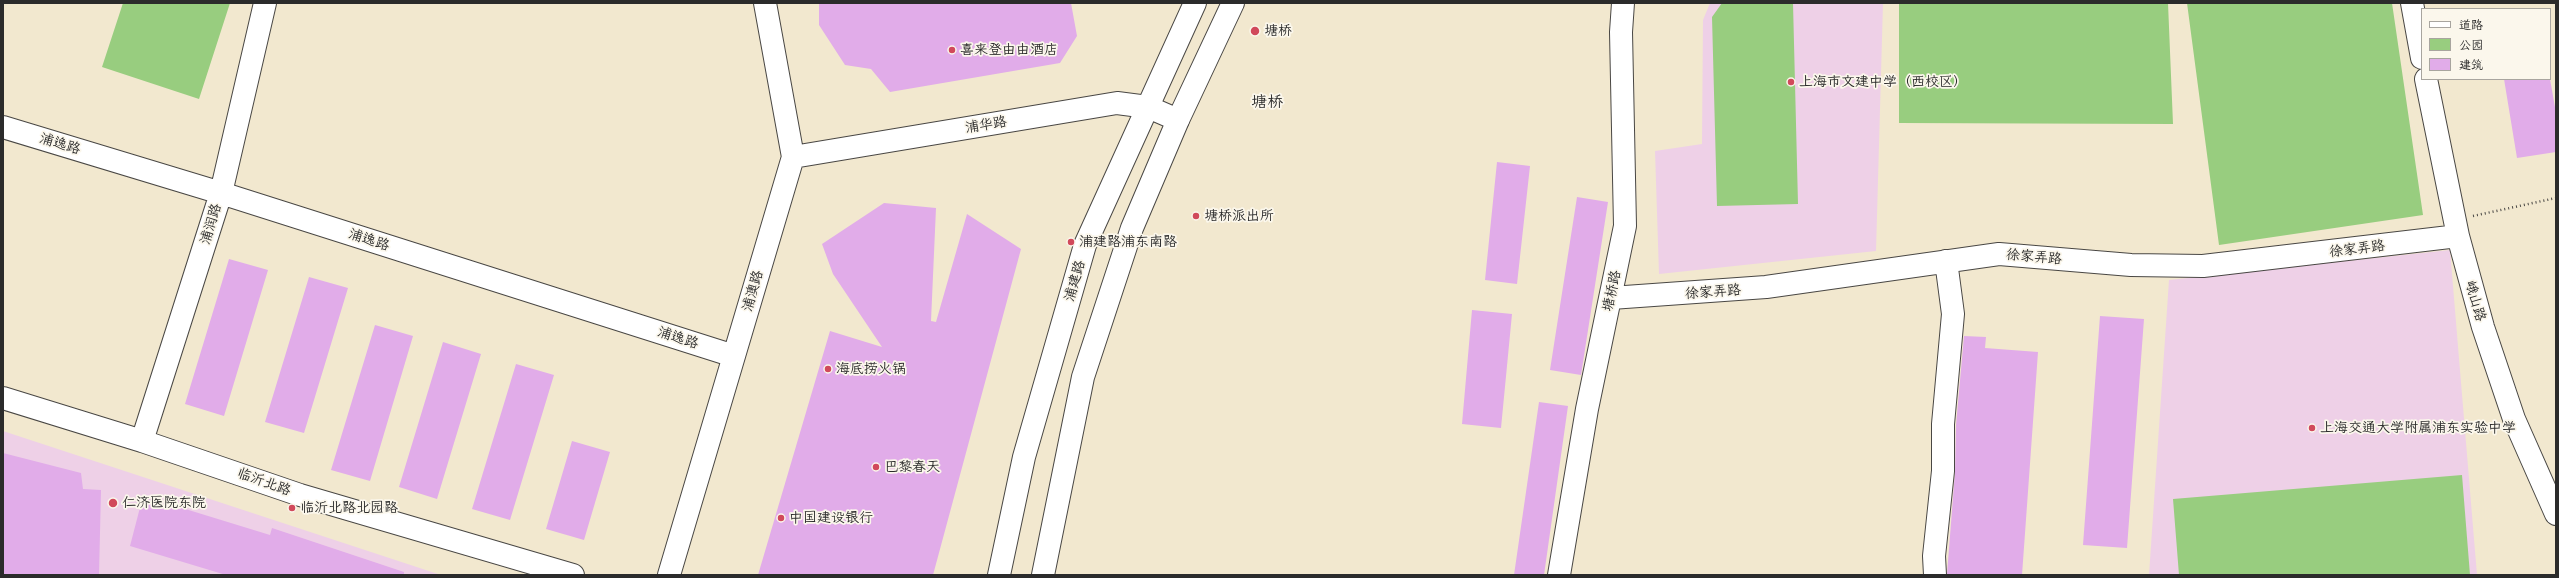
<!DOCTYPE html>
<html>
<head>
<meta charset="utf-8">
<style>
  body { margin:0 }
  #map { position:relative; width:2559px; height:578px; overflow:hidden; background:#f2e8cf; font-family:"Comic Neue","LXGW WenKai TC",sans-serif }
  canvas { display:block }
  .frame { position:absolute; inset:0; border:4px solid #2b2b2b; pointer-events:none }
  .legend { position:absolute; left:2421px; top:8px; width:130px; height:72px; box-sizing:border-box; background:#fbf7ec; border:1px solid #a8a59f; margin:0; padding:5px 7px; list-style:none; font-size:12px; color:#2b2b2b }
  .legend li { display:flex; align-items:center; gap:8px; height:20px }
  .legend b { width:20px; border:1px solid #a8a59f }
</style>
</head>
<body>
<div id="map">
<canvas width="2559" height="578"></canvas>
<div class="frame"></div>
<ul class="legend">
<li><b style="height:5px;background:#fff"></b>道路</li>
<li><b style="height:11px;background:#98cd7f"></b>公园</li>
<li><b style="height:11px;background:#e1ace9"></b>建筑</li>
</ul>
</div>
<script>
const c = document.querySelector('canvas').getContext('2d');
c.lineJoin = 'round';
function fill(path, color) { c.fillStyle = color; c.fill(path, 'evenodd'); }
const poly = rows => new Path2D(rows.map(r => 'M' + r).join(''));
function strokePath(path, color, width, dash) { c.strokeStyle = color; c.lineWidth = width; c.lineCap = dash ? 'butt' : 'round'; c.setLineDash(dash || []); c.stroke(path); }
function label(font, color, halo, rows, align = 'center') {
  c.font = font + ' "Comic Neue","LXGW WenKai TC",sans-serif'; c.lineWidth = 3.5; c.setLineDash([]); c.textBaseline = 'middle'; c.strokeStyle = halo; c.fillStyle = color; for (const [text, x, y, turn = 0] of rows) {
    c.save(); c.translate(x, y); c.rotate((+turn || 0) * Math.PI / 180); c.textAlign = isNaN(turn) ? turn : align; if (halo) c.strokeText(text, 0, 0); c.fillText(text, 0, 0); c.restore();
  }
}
fill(poly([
  [1710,3,1883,3,1876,251,1659,274,1655,151,1702,144,1703,20],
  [2450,250,2477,575,2149,575,2169,280],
  [3,431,441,575,3,575]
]), '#eed0e7');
fill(poly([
  [123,3,230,3,199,99,102,67],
  [1722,3,1793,3,1798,204,1717,206,1712,17],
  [1899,3,2168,3,2173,124,1899,123],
  [2187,3,2392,3,2423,215,2219,245],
  [2462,475,2470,575,2179,575,2173,499]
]), '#98cd7f');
fill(poly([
  [819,3,1071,3,1077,36,1060,63,890,92,871,69,845,65,819,25],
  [2504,79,2550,79,2556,113,2556,152,2517,158],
  [1497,162,1530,166,1517,284,1485,280],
  [1577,197,1608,202,1581,375,1550,370],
  [884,203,936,208,931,321,936,322,967,214,1021,249,933,575,758,575,830,331,882,347,833,274,822,244],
  [229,259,268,270,224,416,185,404],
  [309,277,348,288,304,433,265,422],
  [1472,310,1512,314,1501,428,1462,424],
  [2100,316,2144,319,2127,548,2083,545],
  [375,325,413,336,370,481,331,470],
  [1964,336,1986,337,1985,348,2038,352,2022,575,1947,574,1955,472,1956,425],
  [443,342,481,354,437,499,399,487],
  [516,364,554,375,510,520,472,509],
  [1539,402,1568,406,1544,575,1514,575],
  [572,441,610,452,584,540,546,529],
  [3,453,81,473,83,489,101,490,99,575,3,575],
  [143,496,270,535,272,528,404,572,404,575,226,575,130,546]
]), '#e1ace9');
const minor = poly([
  [2412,3,2422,58],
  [2426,79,2458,236,2483,327,2514,419,2556,514],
  [3,127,221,193,734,356],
  [793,157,1117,103,1148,107,1178,120],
  [1611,298,1766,287,1999,254,2131,265,2203,266,2458,236],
  [3,398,142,441,300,495,573,575],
  [142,441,221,193,265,3],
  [669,575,793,157,765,3],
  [1559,575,1587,409,1625,226,1621,32,1623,3],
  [1935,575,1934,556,1943,471,1943,424,1953,314,1946,261]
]);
const major = poly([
  [999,575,1024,457,1085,245,1195,3],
  [1043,575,1083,377,1132,228,1178,120,1233,3]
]);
strokePath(minor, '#494744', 24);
strokePath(major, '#494744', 24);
strokePath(poly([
  [2473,216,2556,198]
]), '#494744', 2.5, [1, 3]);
strokePath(minor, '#fff', 22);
strokePath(major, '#fff', 22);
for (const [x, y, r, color] of [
  [1255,31,5,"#d1495b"],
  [952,50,4,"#d1495b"],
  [1791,82,4,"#d1495b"],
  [1196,216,4,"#d1495b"],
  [1071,242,4,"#d1495b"],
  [828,369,4,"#d1495b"],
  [2312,428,4,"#d1495b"],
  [876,467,4,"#d1495b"],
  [113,503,5,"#d1495b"],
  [292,508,4,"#d1495b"],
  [781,518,4,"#d1495b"]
]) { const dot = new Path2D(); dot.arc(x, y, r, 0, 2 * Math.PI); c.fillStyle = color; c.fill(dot); strokePath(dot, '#fbf7ec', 1.5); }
label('14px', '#2b2b2b', '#fbf7ec', [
  ["塘桥",1264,31],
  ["喜来登由由酒店",960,50],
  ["上海市文建中学（西校区）",1799,82],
  ["塘桥派出所",1204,216],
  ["浦建路浦东南路",1079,242],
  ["海底捞火锅",836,369],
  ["上海交通大学附属浦东实验中学",2320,428],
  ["巴黎春天",884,467],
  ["仁济医院东院",122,503],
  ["临沂北路北园路",300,508],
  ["中国建设银行",789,518]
], 'left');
label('14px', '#2b2b2b', '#fbf7ec', [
  ["浦华路",986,125,-9],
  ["浦逸路",60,144,17],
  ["浦润路",211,224,-73],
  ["浦逸路",369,240,18],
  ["徐家弄路",2357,249,-7],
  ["徐家弄路",2034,257,5],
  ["浦建路",1075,281,-74],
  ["浦澳路",753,291,-74],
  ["塘桥路",1612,291,-78],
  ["徐家弄路",1713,292,-4],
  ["峨山路",2475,301,74],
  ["浦逸路",678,338,18],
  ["临沂北路",264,482,20]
]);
label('16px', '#2b2b2b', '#fbf7ec', [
  ["塘桥",1267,102]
]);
</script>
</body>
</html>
